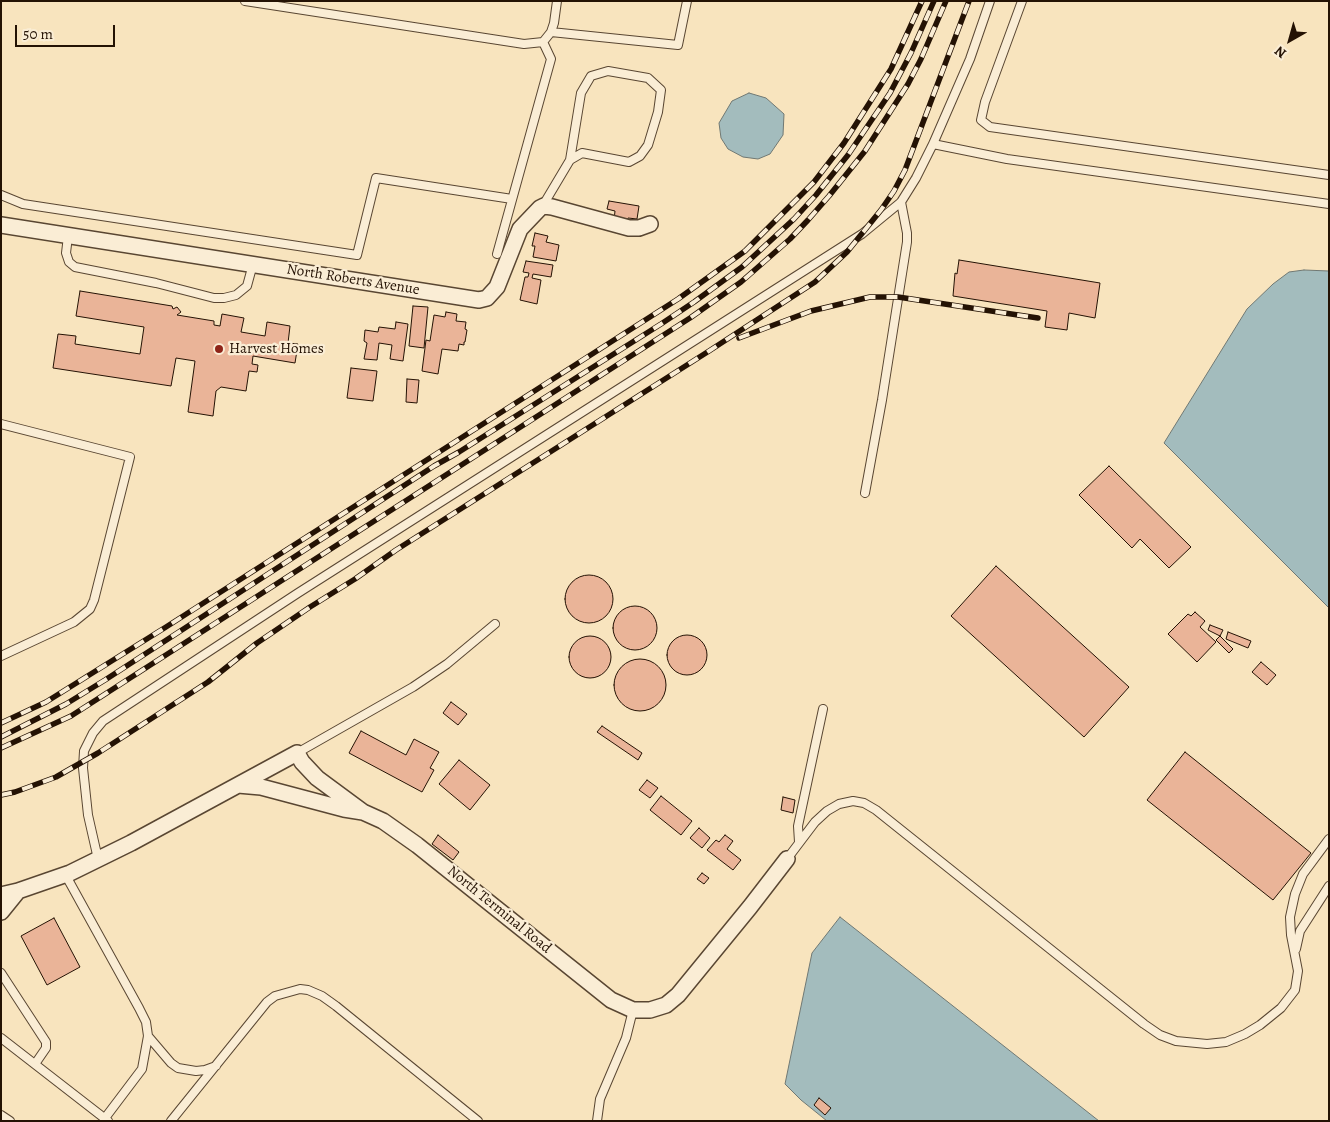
<!DOCTYPE html>
<html>
<head>
<meta charset="utf-8">
<style>
  body { margin:0 }
  #map { position:relative; width:1330px; height:1122px; overflow:hidden; background:#f8e4be; font-family:Alegreya,serif }
  canvas { display:block }
  .frame { position:absolute; inset:0; border:2px solid #241204; pointer-events:none }
  .north { position:absolute; left:1265px; top:15px; width:50px; height:50px; -webkit-text-stroke:4px #faedd5; paint-order:stroke; rotate:218deg; font-size:14px; font-weight:700; line-height:20px; text-align:center; color:#241204 }
  .north::after { content:''; display:block; margin:auto; width:18px; height:22px; background:#241204; clip-path:polygon(50% 0,100% 100%,50% 72%,0 100%) }
  .scale { position:absolute; left:15px; top:25px; width:100px; height:22px; box-sizing:border-box; border:2px solid #241204; border-top:0; padding-left:6px; font-size:15px; line-height:18px; white-space:nowrap; color:#241204; -webkit-text-stroke:4px #faedd5; paint-order:stroke }
</style>
</head>
<body>
<div id="map">
<canvas width="1330" height="1122"></canvas>
<div class="frame"></div>
<div class="north">N</div>
<div class="scale">50 m</div>
</div>
<script>
const c = document.querySelector('canvas').getContext('2d');
c.lineJoin = 'round';
function fill(path, color) { c.fillStyle = color; c.fill(path, 'evenodd'); }
const poly = rows => new Path2D(rows.map(r => 'M' + r).join(''));
function strokePath(path, color, width, dash) { c.strokeStyle = color; c.lineWidth = width; c.lineCap = dash ? 'butt' : 'round'; c.setLineDash(dash || []); c.stroke(path); }
function label(font, color, halo, rows, align = 'center') {
  c.font = font + ' Alegreya,serif'; c.lineWidth = 4.5; c.setLineDash([]); c.textBaseline = 'middle'; c.strokeStyle = halo; c.fillStyle = color; for (const [text, x, y, turn = 0] of rows) {
    c.save(); c.translate(x, y); c.rotate((+turn || 0) * Math.PI / 180); c.textAlign = isNaN(turn) ? turn : align; if (halo) c.strokeText(text, 0, 0); c.fillText(text, 0, 0); c.restore();
  }
}
const water = poly([
  [749,93,766,98,784,114,783,135,770,154,758,159,743,157,728,149,721,138,719,123,732,101,749,93],
  [1304,270,1329,271,1329,608,1164,443,1247,309,1273,284,1289,272,1304,270],
  [840,917,1099,1121,827,1121,801,1100,785,1084,812,953,840,917]
]);
fill(water, '#a3bcbd');
strokePath(water, '#707873', 1);
const building = poly([
  [609,201,639,206,637,219,628,218,627,222,614,220,615,211,607,209,609,201],
  [535,233,548,236,546,242,559,245,556,261,533,257,535,246,532,246,535,233],
  [959,260,1100,283,1095,318,1069,313,1067,330,1045,327,1047,311,953,296,955,273,957,274,959,260],
  [526,261,553,265,551,277,533,274,532,278,541,280,537,304,520,300,525,277,528,277,529,273,523,272,526,261],
  [80,291,172,306,173,309,177,307,181,312,177,315,214,321,214,325,220,326,222,314,244,318,241,332,265,336,267,322,290,326,288,343,298,344,295,363,253,356,252,364,258,365,257,372,249,371,246,391,221,387,216,391,213,416,188,412,195,361,176,358,171,386,53,368,58,334,76,336,75,344,140,354,144,327,76,316,80,291],
  [413,306,428,307,424,348,409,346,413,306],
  [446,312,457,314,456,321,466,322,465,329,467,330,465,342,464,342,464,345,459,344,458,351,442,349,438,374,422,371,426,340,430,341,434,315,445,317,446,312],
  [396,322,408,324,403,361,390,359,392,345,379,343,377,360,364,359,367,343,364,341,365,330,378,332,379,327,395,329,396,322],
  [351,368,377,371,373,401,347,398,351,368],
  [407,379,419,380,417,403,406,402,407,379],
  [1109,466,1191,547,1169,568,1140,539,1132,548,1079,495,1109,466],
  [996,566,1129,687,1084,737,951,616,996,566],
  '565 599a24 24 0 1 1 48 0a24 24 0 1 1-48 0Z',
  '613 628a22 22 0 1 1 44 0a22 22 0 1 1-44 0Z',
  [1195,612,1205,621,1200,627,1216,642,1197,662,1168,634,1188,614,1191,616,1195,612],
  [1210,625,1223,630,1220,636,1208,630,1210,625],
  [1228,632,1251,641,1248,648,1226,639,1228,632],
  '667 655a20 20 0 1 1 40 0a20 20 0 1 1-40 0Z',
  '569 657a21 21 0 1 1 42 0a21 21 0 1 1-42 0Z',
  [1220,636,1233,649,1229,653,1216,640,1220,636],
  '614 685a26 26 0 1 1 52 0a26 26 0 1 1-52 0Z',
  [1261,662,1276,675,1267,685,1252,672,1261,662],
  [451,702,467,714,458,725,443,713,451,702],
  [602,726,642,753,638,760,597,732,602,726],
  [361,731,406,755,414,739,439,752,430,768,434,770,422,792,349,753,361,731],
  [1185,752,1311,853,1273,900,1147,800,1185,752],
  [459,760,490,785,470,810,439,784,459,760],
  [647,780,658,788,650,798,639,790,647,780],
  [661,796,692,821,681,835,650,810,661,796],
  [783,797,795,800,793,813,781,810,783,797],
  [699,828,710,838,702,848,690,838,699,828],
  [438,835,459,852,453,860,432,844,438,835],
  [725,835,733,841,727,849,741,860,733,870,707,850,716,840,719,842,725,835],
  [702,873,709,878,704,884,697,879,702,873],
  [54,918,80,967,47,985,21,936,54,918],
  [819,1098,831,1108,825,1115,814,1105,819,1098]
]);
fill(building, '#eab498');
strokePath(building, '#241204', 1);
const service = poly([
  [245,1,524,44,543,42],
  [1022,1,985,102,981,120,990,127,1329,175],
  [551,32,678,45,687,1],
  [933,144,1007,159,1329,204],
  [1,195,23,204,357,255,376,178,512,199],
  [542,207,570,160,582,153,629,162,640,156,648,145,658,112,661,90,648,78,608,71,591,76,581,93,570,160],
  [68,236,66,253,69,262,75,267,156,283,214,298,224,298,236,295,247,286,253,264],
  [497,254,551,59,543,42,551,32,554,23,557,1],
  [1,424,130,457,94,600,90,609,74,622,1,656],
  [865,493,882,400,907,242,907,233,901,202],
  [297,753,413,687,447,664,495,624],
  [799,842,798,826,823,709],
  [98,859,88,815,83,768,84,751,93,733,103,721,298,593,862,234,901,202,916,178,933,144,970,59,990,1],
  [787,859,815,822,827,811,839,804,853,801,864,803,876,810,1144,1024,1160,1035,1176,1041,1207,1044,1226,1042,1245,1034,1260,1025,1281,1008,1295,990,1298,971,1291,935,1290,917,1295,894,1303,874,1329,839],
  [65,874,139,1008,146,1022,148,1036,142,1069,105,1118],
  [1296,949,1300,931,1329,886],
  [1,973,46,1042,46,1048,35,1064],
  [148,1036,171,1063,178,1068,196,1071,205,1070,216,1066],
  [1,1038,108,1121],
  [1,1115,10,1121],
  [171,1121,267,1002,275,996,300,989,308,990,322,996,336,1006,478,1121],
  [597,1121,600,1099,626,1038,633,1010]
]);
const minor = poly([
  [1,225,479,300,487,298,497,287,520,229,540,208,544,206,552,207,629,228,639,228,650,224],
  [238,785,261,787,344,809,363,812],
  [1,895,18,891,70,873,131,843,297,753,302,762,317,778,363,812,383,821,417,845,611,1000,633,1010,650,1010,666,1005,678,995,750,907,787,859],
  [1,912,18,891]
]);
strokePath(service, '#594632', 10);
strokePath(minor, '#594632', 18);
strokePath(service, '#faedd5', 8);
strokePath(minor, '#faedd5', 15);
const rail = poly([
  [739,338,811,311,870,297,898,297,1038,318],
  [1,723,46,702,166,627,678,299,745,251,814,182,844,143,891,69,922,1],
  [1,737,66,704,105,680,434,466,459,452,661,324,694,302,742,267,794,219,816,195,848,155,890,93,911,53,934,1],
  [1,748,71,716,690,318,741,282,790,239,808,220,829,196,865,151,908,84,921,59,946,1],
  [1,795,15,792,56,777,98,753,208,682,257,643,310,607,355,579,396,550,709,351,815,282,847,252,881,210,894,191,905,170,969,1]
]);
strokePath(rail, '#241204', 5.5);
strokePath(rail, '#faedd5', 4, [11]);
for (const [x, y, r, color] of [
  [219,349,5,"#8f2418"]
]) { const dot = new Path2D(); dot.arc(x, y, r, 0, 2 * Math.PI); c.fillStyle = color; c.fill(dot); strokePath(dot, '#faedd5', 2); }
label('15px', '#241204', '#faedd5', [
  ["North Roberts Avenue",353,280,9],
  ["North Terminal Road",499,910,39]
]);
label('15px', '#241204', '#faedd5', [
  ["Harvest Homes",229,349]
], 'left');
</script>
</body>
</html>
